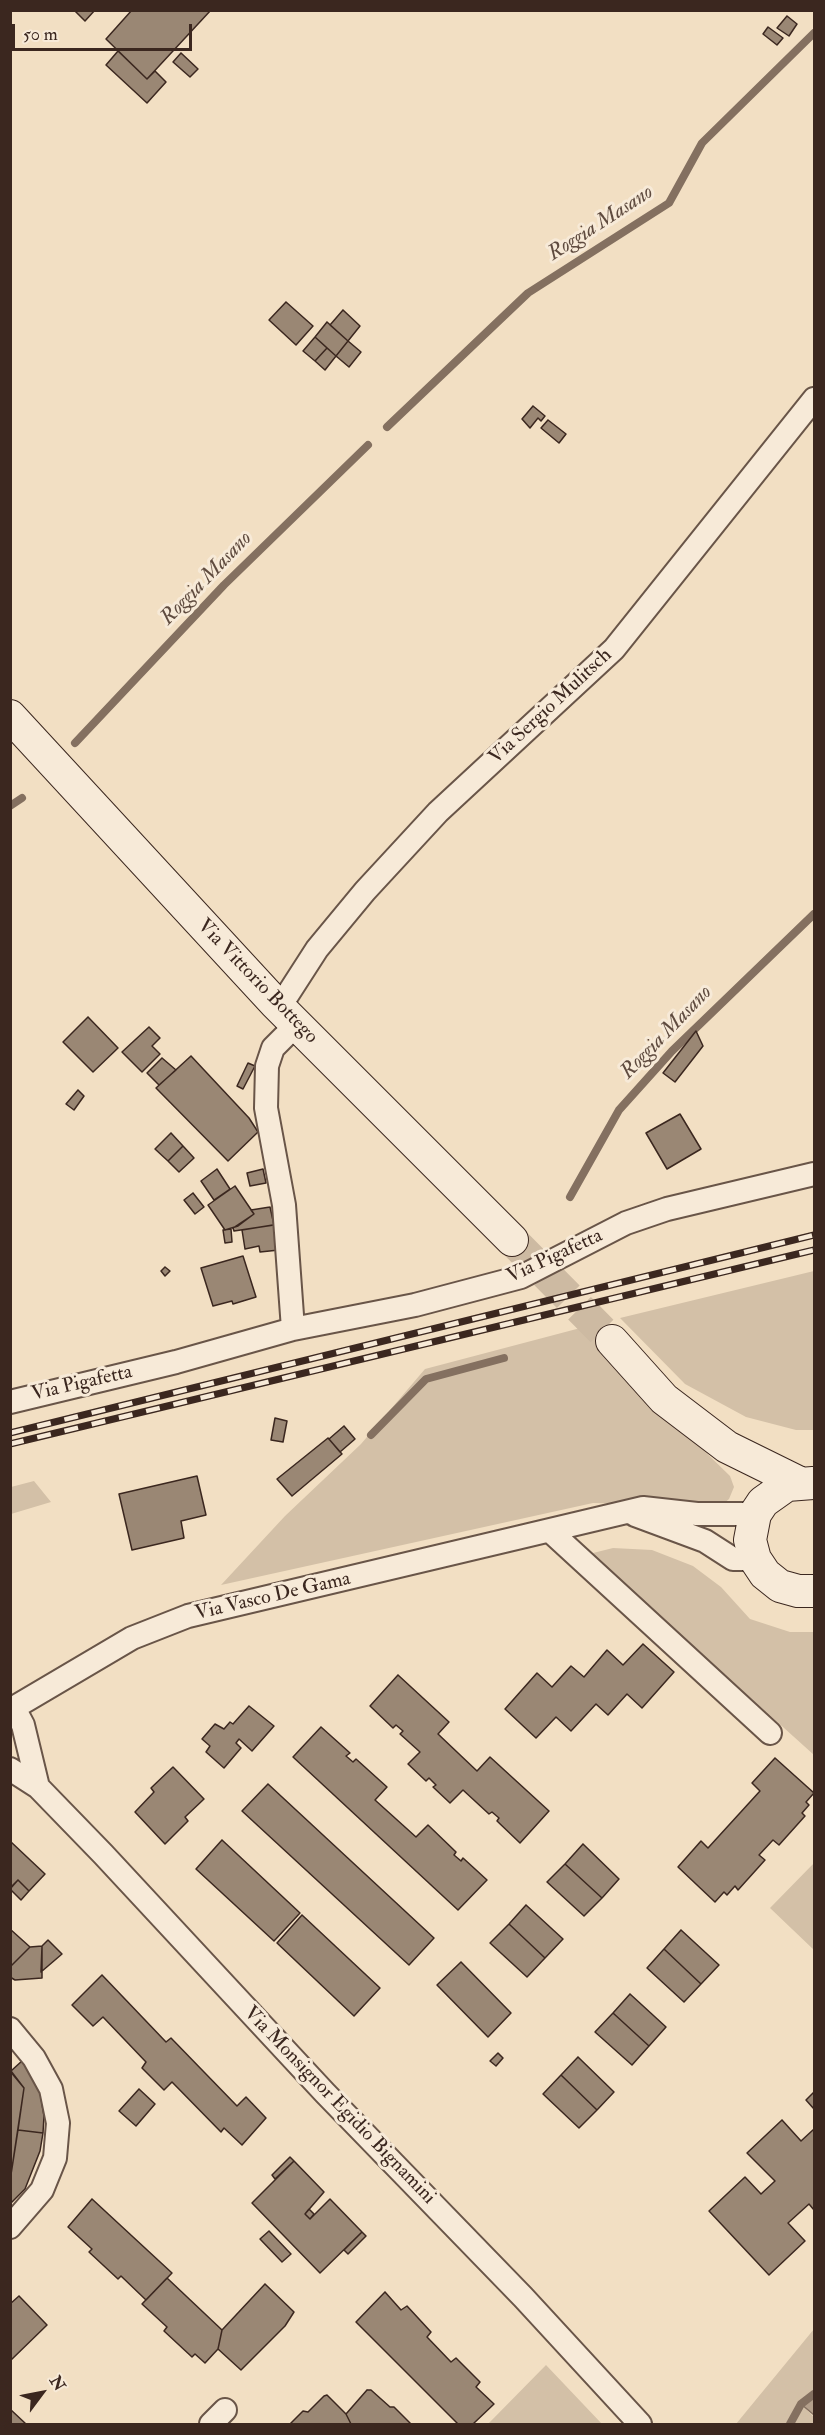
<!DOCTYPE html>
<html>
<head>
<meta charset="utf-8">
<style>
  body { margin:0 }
  #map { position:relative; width:825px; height:2435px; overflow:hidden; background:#f2dfc3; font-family:"IM FELL Double Pica",serif }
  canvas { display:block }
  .frame { position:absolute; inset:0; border:12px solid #3b271f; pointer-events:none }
  .north { position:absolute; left:12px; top:2363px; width:60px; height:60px; -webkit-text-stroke:4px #f7ead8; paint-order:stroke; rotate:58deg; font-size:16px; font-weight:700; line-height:24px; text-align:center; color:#3b271f }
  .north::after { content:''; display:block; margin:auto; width:21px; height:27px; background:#3b271f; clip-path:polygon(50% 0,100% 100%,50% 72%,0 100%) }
  .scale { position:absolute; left:12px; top:24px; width:180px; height:27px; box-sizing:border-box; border:3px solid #3b271f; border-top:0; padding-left:8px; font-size:18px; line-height:21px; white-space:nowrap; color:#3b271f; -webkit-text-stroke:4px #f7ead8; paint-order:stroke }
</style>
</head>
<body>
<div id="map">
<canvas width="825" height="2435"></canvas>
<div class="frame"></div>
<div class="north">N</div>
<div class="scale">50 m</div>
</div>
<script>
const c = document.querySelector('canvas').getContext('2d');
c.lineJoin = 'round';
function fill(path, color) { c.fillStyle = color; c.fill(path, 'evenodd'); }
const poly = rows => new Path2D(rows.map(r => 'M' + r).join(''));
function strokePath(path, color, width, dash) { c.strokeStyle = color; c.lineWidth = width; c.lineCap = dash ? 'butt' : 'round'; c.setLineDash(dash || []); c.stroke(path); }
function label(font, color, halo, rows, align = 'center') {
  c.font = font + ' "IM FELL Double Pica",serif'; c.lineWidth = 6; c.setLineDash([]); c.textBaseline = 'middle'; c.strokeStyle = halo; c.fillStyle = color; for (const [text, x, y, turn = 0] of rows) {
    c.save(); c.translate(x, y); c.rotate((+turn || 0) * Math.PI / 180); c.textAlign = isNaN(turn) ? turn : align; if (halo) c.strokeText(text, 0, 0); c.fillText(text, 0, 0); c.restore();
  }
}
fill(poly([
  [814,1271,814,1430,796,1430,746,1417,685,1384,620,1318],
  [588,1326,635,1383,730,1476,734,1487,729,1499,721,1506,593,1503,221,1585,285,1516,361,1444,425,1369],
  [34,1481,51,1502,11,1514,11,1487],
  [613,1548,652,1550,693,1566,721,1587,750,1619,790,1632,814,1632,814,1755,600,1562,593,1553],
  [814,1863,814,1950,770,1908],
  [814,2329,814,2394,801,2404,814,2417,814,2424,736,2424],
  [546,2365,602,2424,488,2424]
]), '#d3c0a7');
const water = poly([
  [814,2394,814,2415,801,2404,814,2394]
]);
fill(water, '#b4a08b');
strokePath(water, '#847060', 1.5);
strokePath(poly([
  [387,427,528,293,669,203,702,143,814,33],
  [75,743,224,585,368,445],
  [10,806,22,798],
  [570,1197,619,1110,672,1051,814,914],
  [371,1435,426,1379,504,1358],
  [790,2424,801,2404,814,2394]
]), '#847060', 8);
const building = poly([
  [74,10,95,10,85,21,74,10],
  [132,10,211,10,147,79,106,39,132,10],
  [787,16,797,24,789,36,777,28,787,16],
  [768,27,783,38,777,45,763,34,768,27],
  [118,51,147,79,155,71,166,82,147,103,106,65,118,51],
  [181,53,198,69,190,77,173,62,181,53],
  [286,302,313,326,296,345,269,320,286,302],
  [343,310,360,326,348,341,330,325,343,310],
  [327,322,348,341,336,356,315,337,327,322],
  [315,337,327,348,315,361,303,351,315,337],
  [348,341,361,352,349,367,336,356,348,341],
  [327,348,336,356,325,370,315,361,327,348],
  [533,406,545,416,541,421,538,418,530,428,522,419,533,406],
  [548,420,566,434,559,443,541,428,548,420],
  [88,1017,118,1048,93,1072,63,1042,88,1017],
  [149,1027,160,1038,152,1046,160,1054,142,1072,122,1052,149,1027],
  [696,1031,703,1046,675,1082,663,1073,696,1031],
  [191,1056,249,1118,258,1132,228,1161,156,1088,191,1056],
  [162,1058,176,1070,159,1085,147,1073,162,1058],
  [248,1063,255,1066,243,1089,237,1086,248,1063],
  [78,1090,84,1096,74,1110,66,1104,78,1090],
  [680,1114,701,1149,667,1169,646,1133,680,1114],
  [171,1133,183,1146,168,1161,155,1149,171,1133],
  [183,1146,194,1158,179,1172,168,1161,183,1146],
  [217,1169,230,1189,214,1200,201,1181,217,1169],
  [263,1169,266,1183,250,1186,247,1173,263,1169],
  [235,1186,254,1214,238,1226,225,1230,208,1205,235,1186],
  [193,1193,204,1207,195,1214,184,1200,193,1193],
  [270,1207,274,1225,234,1231,233,1228,254,1214,251,1210,270,1207],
  [279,1224,279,1250,260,1252,259,1246,245,1249,242,1230,279,1224],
  [231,1229,232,1242,225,1243,223,1230,231,1229],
  [243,1256,256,1297,233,1304,232,1301,213,1306,201,1268,243,1256],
  [165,1267,170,1271,165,1276,161,1271,165,1267],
  [275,1418,287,1421,283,1442,271,1440,275,1418],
  [344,1426,355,1439,340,1452,329,1439,344,1426],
  [328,1438,342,1454,292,1496,277,1479,328,1438],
  [197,1476,206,1515,181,1521,184,1538,132,1550,119,1494,197,1476],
  [643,1644,674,1672,642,1708,627,1694,608,1715,596,1704,571,1731,556,1717,536,1738,505,1709,537,1673,552,1687,571,1666,584,1677,607,1650,623,1665,643,1644],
  [398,1675,449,1722,438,1734,477,1771,490,1757,549,1811,520,1843,497,1821,499,1818,492,1812,489,1814,463,1790,450,1803,433,1787,436,1785,429,1778,426,1781,408,1764,420,1752,400,1734,403,1731,396,1725,393,1728,370,1706,398,1675],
  [249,1706,274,1726,252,1751,239,1739,236,1743,241,1748,224,1768,206,1752,210,1746,202,1739,215,1724,224,1729,230,1722,233,1724,249,1706],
  [321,1727,350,1753,346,1756,353,1762,356,1759,387,1787,375,1800,416,1837,428,1825,456,1852,454,1855,461,1861,463,1858,487,1880,458,1910,293,1757,321,1727],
  [775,1758,814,1793,806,1802,809,1805,802,1813,805,1816,779,1845,773,1840,759,1855,765,1860,738,1890,735,1886,727,1895,724,1892,715,1902,678,1867,701,1841,708,1848,760,1791,752,1783,775,1758],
  [173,1767,204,1799,185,1817,188,1821,165,1844,135,1812,154,1792,151,1788,173,1767],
  [268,1784,434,1938,409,1965,242,1811,268,1784],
  [222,1840,300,1913,274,1941,196,1869,222,1840],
  [10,1841,45,1874,29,1891,18,1880,10,1888,10,1841],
  [583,1844,619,1879,602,1898,565,1864,583,1844],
  [565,1864,602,1898,584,1916,547,1882,565,1864],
  [18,1880,29,1891,21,1900,10,1889,18,1880],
  [526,1905,563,1939,545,1958,509,1924,526,1905],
  [302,1915,380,1988,354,2016,277,1943,302,1915],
  [509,1924,545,1958,527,1977,490,1943,509,1924],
  [10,1929,30,1947,10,1967,10,1929],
  [681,1930,719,1965,701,1984,664,1949,681,1930],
  [48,1940,62,1954,41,1972,42,1946,48,1940],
  [42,1946,42,1978,15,1980,10,1977,10,1967,30,1947,42,1946],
  [664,1949,701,1984,684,2002,647,1968,664,1949],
  [461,1962,511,2013,488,2037,437,1985,461,1962],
  [102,1975,166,2042,171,2038,237,2106,246,2097,266,2118,242,2145,224,2128,221,2132,172,2082,164,2090,142,2068,146,2062,103,2017,93,2026,72,2005,102,1975],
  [630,1994,666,2027,649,2046,613,2013,630,1994],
  [613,2013,649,2046,632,2065,595,2032,613,2013],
  [498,2053,503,2058,496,2066,490,2061,498,2053],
  [578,2057,614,2092,597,2110,561,2075,578,2057],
  [23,2060,40,2092,44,2116,43,2133,18,2130,24,2088,11,2071,23,2060],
  [10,2071,24,2088,10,2181,10,2071],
  [561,2075,597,2110,579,2128,543,2094,561,2075],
  [139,2089,155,2104,136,2126,119,2111,139,2089],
  [814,2092,814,2109,806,2100,814,2092],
  [782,2120,801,2141,814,2129,814,2210,809,2204,788,2223,805,2241,769,2275,709,2211,745,2177,761,2194,775,2181,747,2153,782,2120],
  [18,2130,43,2133,40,2151,25,2189,10,2204,10,2181,18,2130],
  [290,2157,294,2161,275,2179,272,2175,290,2157],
  [294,2161,324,2192,305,2214,310,2219,330,2199,362,2232,320,2273,252,2203,294,2161],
  [92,2199,172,2273,146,2300,121,2276,118,2279,89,2252,92,2249,68,2227,92,2199],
  [309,2209,314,2214,310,2219,305,2214,309,2209],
  [269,2231,291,2254,282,2262,260,2239,269,2231],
  [362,2232,366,2236,348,2254,344,2250,362,2232],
  [167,2278,222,2330,218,2349,205,2363,195,2354,192,2357,164,2331,167,2327,142,2304,167,2278],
  [265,2284,294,2312,285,2326,241,2370,218,2349,222,2330,265,2284],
  [385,2292,401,2310,407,2306,431,2332,427,2337,451,2362,456,2358,480,2382,476,2387,494,2404,473,2424,458,2424,356,2322,385,2292],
  [19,2296,47,2325,10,2361,10,2304,19,2296],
  [367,2390,371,2390,390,2407,394,2407,411,2424,351,2424,346,2414,367,2390],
  [327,2395,346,2414,351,2424,290,2424,303,2411,308,2412,324,2396,327,2395],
  [10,2409,26,2424,10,2424,10,2409]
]);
fill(building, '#9a8774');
strokePath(building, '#3b271f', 1.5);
strokePath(poly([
  [512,1240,612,1341]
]), '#cdbaa2', 32, [32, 16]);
const street = poly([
  [279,1008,317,949,365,891,438,812,614,649,814,399],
  [296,1025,273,1048,267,1066,266,1108,284,1205,293,1329,415,1305,521,1277,626,1223,667,1209,814,1174],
  [10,1402,176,1362,293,1329],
  [635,1515,705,1541,733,1559,755,1559],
  [550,1531,770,1733],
  [14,1708,23,1725,38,1787],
  [10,1710,132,1638,188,1616,643,1508,697,1514,755,1514],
  [10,1769,38,1787,103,1854,325,2093,523,2297,640,2424],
  [10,2029,34,2058,51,2089,58,2123,55,2158,42,2190,10,2227],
  [211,2424,225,2410]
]);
const secondary = poly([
  [10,716,275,1003,512,1240],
  [612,1341,664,1399,727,1447,800,1483],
  [813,1483,787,1485,763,1502,755,1514,750,1540,755,1559,765,1574,780,1586,798,1591,814,1591]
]);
strokePath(street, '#695548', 26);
strokePath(secondary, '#3b271f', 34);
strokePath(street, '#f7ead8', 22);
strokePath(secondary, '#f7ead8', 32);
const rail = poly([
  [10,1433,814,1235],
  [10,1444,814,1250]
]);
strokePath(rail, '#3b271f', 7);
strokePath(rail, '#f7ead8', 4.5, [14]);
label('20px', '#3b271f', '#f7ead8', [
  ["Via Sergio Mulitsch",551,707,-43],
  ["Via Vittorio Bottego",257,982,46],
  ["Via Pigafetta",555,1257,-25],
  ["Via Pigafetta",82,1384,-13],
  ["Via Vasco De Gama",273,1597,-13],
  ["Via Monsignor Egidio Bignamini",339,2106,46]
]);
label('italic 21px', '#5f4b3f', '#f7ead8', [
  ["Roggia Masano",601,224,-33],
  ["Roggia Masano",207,579,-46],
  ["Roggia Masano",667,1033,-46]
]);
</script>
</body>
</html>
